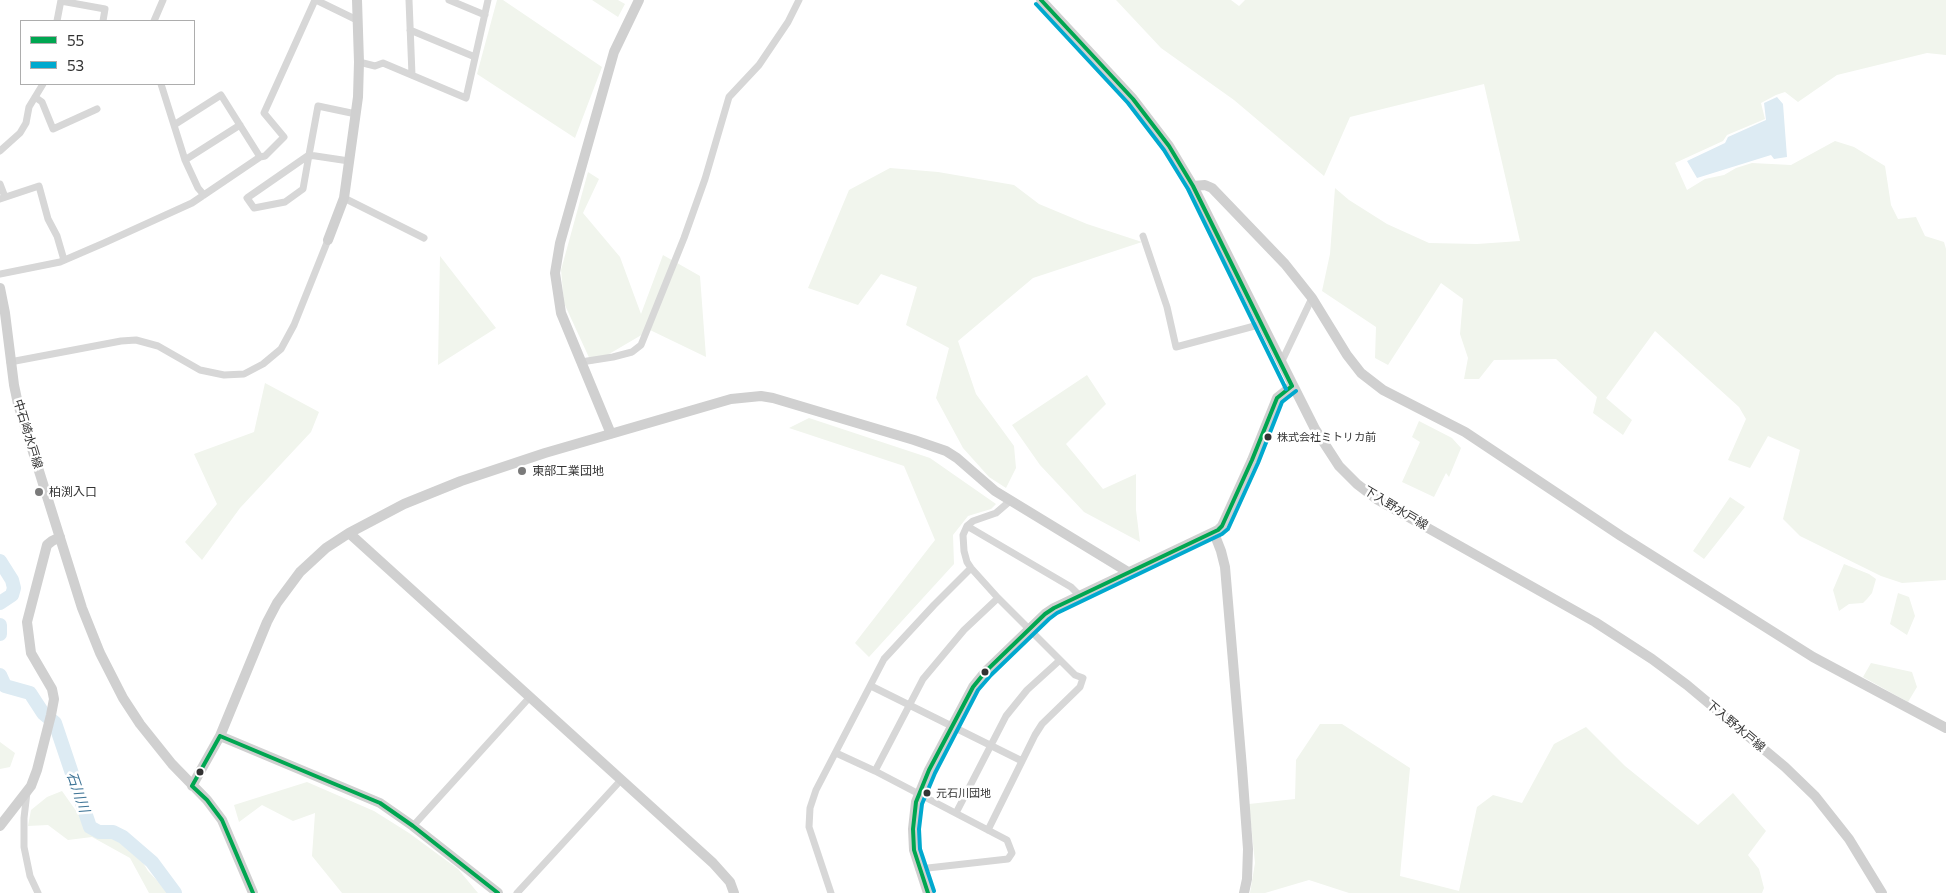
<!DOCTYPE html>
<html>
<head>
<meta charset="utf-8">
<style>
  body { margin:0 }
  #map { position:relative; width:1946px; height:893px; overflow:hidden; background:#fff; font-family:Commissioner,sans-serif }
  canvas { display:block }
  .legend { position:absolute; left:20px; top:20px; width:175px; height:65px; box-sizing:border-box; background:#fff; border:1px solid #adadad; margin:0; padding:6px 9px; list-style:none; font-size:15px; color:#333 }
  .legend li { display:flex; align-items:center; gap:10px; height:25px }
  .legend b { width:25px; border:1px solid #adadad }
</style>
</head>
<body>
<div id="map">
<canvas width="1946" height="893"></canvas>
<ul class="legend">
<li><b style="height:6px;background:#00a651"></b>55</li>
<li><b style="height:6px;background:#00a9ce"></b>53</li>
</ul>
</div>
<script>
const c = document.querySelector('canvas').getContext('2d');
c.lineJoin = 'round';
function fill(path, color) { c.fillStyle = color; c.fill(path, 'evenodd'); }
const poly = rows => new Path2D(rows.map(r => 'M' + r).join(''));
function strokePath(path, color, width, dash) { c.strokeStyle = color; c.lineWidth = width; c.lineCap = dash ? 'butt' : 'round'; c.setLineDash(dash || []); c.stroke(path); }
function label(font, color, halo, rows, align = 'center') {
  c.font = font + ' Commissioner,"Noto Sans JP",sans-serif'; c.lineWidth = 5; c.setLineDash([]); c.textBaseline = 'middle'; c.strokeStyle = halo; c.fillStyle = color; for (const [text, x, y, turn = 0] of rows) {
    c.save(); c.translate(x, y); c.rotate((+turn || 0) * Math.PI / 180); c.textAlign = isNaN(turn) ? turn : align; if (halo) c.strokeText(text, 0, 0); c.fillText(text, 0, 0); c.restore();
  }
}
fill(poly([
  [497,0,503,0,602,67,575,138,477,74],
  [592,0,618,0,625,4,618,17],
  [1116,0,1231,0,1239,6,1245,0,1946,0,1946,55,1927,53,1837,75,1798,102,1785,92,1776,95,1761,103,1765,119,1727,135,1723,141,1675,163,1687,190,1705,179,1724,175,1736,168,1752,163,1791,165,1835,141,1854,147,1885,166,1891,205,1898,219,1916,217,1925,236,1944,242,1946,249,1946,580,1902,583,1881,576,1800,536,1783,519,1800,450,1768,436,1750,468,1728,460,1746,419,1739,407,1655,331,1606,398,1632,420,1623,435,1593,413,1597,397,1556,359,1494,360,1479,379,1464,379,1468,358,1460,334,1463,299,1441,283,1388,365,1375,358,1376,327,1322,291,1330,254,1335,188,1349,200,1387,224,1429,243,1477,244,1520,241,1484,84,1350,117,1324,176,1234,100,1161,48],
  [890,168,938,172,1014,185,1039,204,1087,224,1142,242,1033,278,958,341,976,394,1014,446,1016,468,1006,488,989,477,963,448,936,398,949,348,906,325,917,287,881,274,858,305,808,288,849,190],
  [588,172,599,179,583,213,620,257,641,314,663,255,700,276,706,357,650,330,592,364,564,303,561,270],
  [440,256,496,328,438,365],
  [1087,375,1106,404,1066,444,1103,489,1136,474,1136,510,1140,542,1084,512,1040,465,1012,425],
  [265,383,319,412,311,432,240,508,202,560,185,542,217,504,194,454,254,432],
  [809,418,930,458,996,504,991,509,968,516,953,535,954,564,869,657,855,643,935,540,904,466,789,428],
  [1419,421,1452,438,1461,448,1449,477,1446,473,1434,497,1402,482,1420,442,1412,437],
  [1730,497,1745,507,1704,559,1693,551],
  [1844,564,1869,574,1876,579,1872,593,1867,599,1863,603,1849,604,1839,611,1833,590],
  [1898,593,1909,597,1915,616,1907,635,1890,624],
  [1871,663,1912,672,1917,687,1908,702,1863,677],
  [1320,724,1342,724,1410,768,1400,876,1459,891,1477,807,1493,795,1522,803,1554,744,1586,727,1625,766,1698,825,1733,793,1766,831,1748,855,1759,869,1764,888,1762,893,1349,893,1309,880,1265,893,1250,893,1255,863,1249,804,1295,799,1296,760],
  [0,742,15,753,10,767,0,769],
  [307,782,374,811,409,833,458,869,478,893,342,893,312,856,315,813,293,821,262,805,239,822,234,805],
  [62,791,91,832,112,836,136,851,148,871,169,893,149,893,130,858,92,837,68,840,48,825,28,826,31,810,47,797]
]), '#f1f5ed');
fill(poly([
  [1777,97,1783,104,1787,157,1774,159,1771,155,1697,178,1687,161,1725,143,1728,137,1766,120,1764,103]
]), '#ddebf3');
strokePath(poly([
  [0,561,12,580,14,588,12,595,0,603],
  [0,625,0,634],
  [0,675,5,686,30,693,43,713,55,723,90,827,99,832,113,832,123,837,152,862,175,893]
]), '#ddebf3', 14);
strokePath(poly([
  [316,0,357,20],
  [409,0,412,75],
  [449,0,485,15],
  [61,1,105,9,103,21],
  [57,21,61,0],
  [154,21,163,0],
  [410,30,475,57],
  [359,62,375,66,383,63,466,98,488,0],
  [161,84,185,160,198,188,204,195],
  [35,97,42,102,53,129,97,109],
  [0,151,20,133,26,123,29,107,43,84],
  [309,155,303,189,285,202,254,208,247,198,309,155],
  [260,157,265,156,284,137,264,113,315,0],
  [185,160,240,125],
  [349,161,309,155,318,106,356,114],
  [0,184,5,197],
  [344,198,424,238],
  [0,199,39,186,48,219,57,236,64,260],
  [1143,236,1167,307,1176,347,1262,324],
  [0,274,60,262,104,243,192,203,260,157,221,95,174,125],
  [10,362,121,341,136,340,158,346,200,370,224,375,244,374,263,364,281,349,294,325,328,240],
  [581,362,613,357,632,352,641,345,684,238,705,179,729,97,759,65,788,22,799,0],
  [1281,363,1312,298],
  [967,526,1071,587,1080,596],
  [871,686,1022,761],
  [836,753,875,771,1007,840,1012,853,1008,859,919,869],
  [875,771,923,679,964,630,998,598],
  [27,792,24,818,24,847,30,876,38,893],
  [956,813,1006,716,1027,690,1060,660],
  [413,826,529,698],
  [988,830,1035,735,1042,724,1080,687,1083,678,1075,675,998,598,971,568,967,562,964,551,963,535,967,526,973,521,996,513,1010,501],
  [517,893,621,780],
  [831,893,809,827,810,808,816,790,884,659,934,605,971,568]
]), '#d7d7d7', 7);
strokePath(poly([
  [1041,0,1133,99,1169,146,1193,186,1315,429,1339,466,1357,484,1378,500,1595,622,1652,659,1687,685,1785,767,1815,796,1849,839,1882,893],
  [1193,186,1205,185,1212,188,1285,264,1312,298,1347,355,1361,373,1383,390,1465,432,1621,536,1813,657,1946,728],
  [328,240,344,198,358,97,359,62,357,0],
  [0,288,5,313,14,385,18,404,82,608,100,653,123,698,140,724,172,764,207,800,222,820,253,893],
  [611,434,561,313,555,273,560,243,614,52,639,0],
  [349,533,713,863,730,882,734,893],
  [1214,533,1221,551,1225,567,1242,768,1248,849,1247,879,1244,893],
  [220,736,380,803,413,826,498,893],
  [192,786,220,736,267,622,277,603,300,572,326,548,349,533,404,504,461,481,545,453,731,399,761,396,773,398,914,440,946,451,957,458,995,491,1128,572],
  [0,826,31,786,37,770,51,715,54,699,52,689,31,653,27,622,47,545,52,541,60,537],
  [928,893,914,850,913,829,916,802,929,770,973,687,986,671,1045,614,1054,608,1218,530,1222,526,1252,460,1277,398,1292,386]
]), '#d0d0d0', 10);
strokePath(poly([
  [1041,0,1133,99,1169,146,1193,186,1292,386],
  [220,736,380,803,413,826,498,893],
  [192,786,207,800,222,820,253,893],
  [192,786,220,736],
  [928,893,914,850,913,829,916,802,929,770,973,687,986,671,1045,614,1054,608,1218,530,1222,526,1252,460,1277,398,1292,386]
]), '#00a651', 4);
strokePath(poly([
  [1036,4,1128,103,1164,150,1188,189,1286,389],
  [934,891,920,849,919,829,922,804,935,773,978,690,991,675,1049,619,1057,613,1222,534,1228,529,1258,463,1282,402,1296,391]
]), '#00a9ce', 4);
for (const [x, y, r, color] of [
  [1268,437,4.5,"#333"],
  [522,471,5,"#7a7a7a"],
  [39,492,5,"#7a7a7a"],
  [985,672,4.5,"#333"],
  [200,772,4.5,"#333"],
  [927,793,4.5,"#333"]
]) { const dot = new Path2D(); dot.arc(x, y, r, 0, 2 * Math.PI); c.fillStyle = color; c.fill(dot); strokePath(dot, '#fff', 2); }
label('11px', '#333', '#fff', [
  ["株式会社ミトリカ前",1277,437],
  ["元石川団地",936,793]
], 'left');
label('12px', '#333', '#fff', [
  ["中石崎水戸線",28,434,73],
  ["下入野水戸線",1396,508,31],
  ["下入野水戸線",1736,726,40]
]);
label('12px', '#333', '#fff', [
  ["東部工業団地",532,471],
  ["柏渕入口",49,492]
], 'left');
label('italic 14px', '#3f7597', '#fff', [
  ["石川川",78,792,71]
]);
</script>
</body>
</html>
